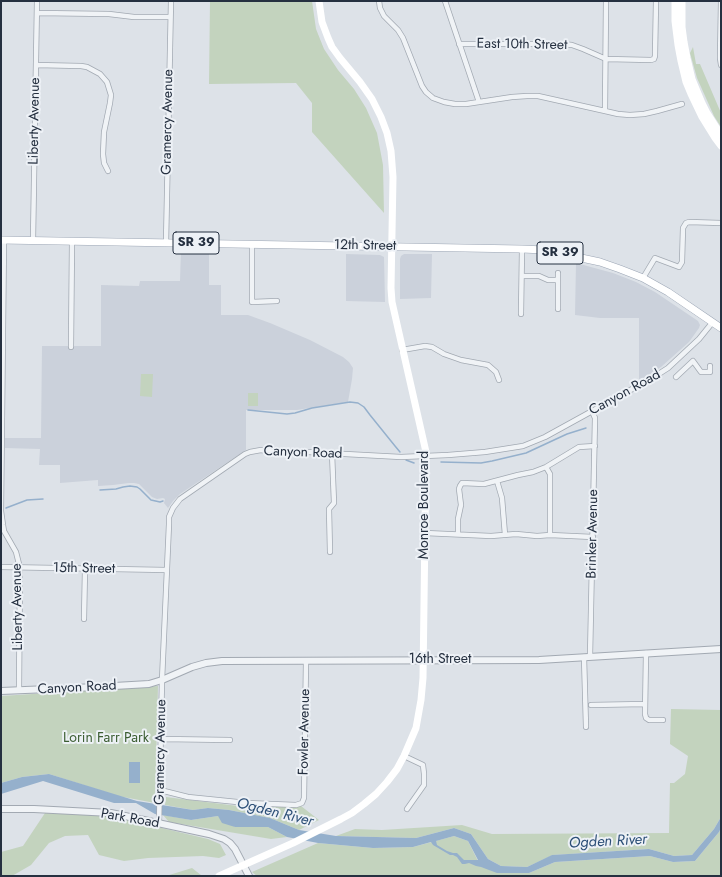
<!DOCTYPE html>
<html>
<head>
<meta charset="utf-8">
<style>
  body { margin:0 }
  #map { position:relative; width:722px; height:877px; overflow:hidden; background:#dde2e8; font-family:Jost,sans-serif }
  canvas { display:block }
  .frame { position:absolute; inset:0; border:2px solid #253040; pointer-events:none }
</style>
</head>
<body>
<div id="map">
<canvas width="722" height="877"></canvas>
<div class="frame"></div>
</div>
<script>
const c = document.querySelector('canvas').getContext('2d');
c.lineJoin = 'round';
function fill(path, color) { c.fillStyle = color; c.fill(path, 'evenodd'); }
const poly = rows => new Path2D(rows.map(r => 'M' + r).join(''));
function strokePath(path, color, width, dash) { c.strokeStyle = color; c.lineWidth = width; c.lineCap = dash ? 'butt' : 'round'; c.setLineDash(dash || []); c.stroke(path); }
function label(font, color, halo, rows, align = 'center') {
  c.font = font + ' Jost,sans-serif'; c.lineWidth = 4; c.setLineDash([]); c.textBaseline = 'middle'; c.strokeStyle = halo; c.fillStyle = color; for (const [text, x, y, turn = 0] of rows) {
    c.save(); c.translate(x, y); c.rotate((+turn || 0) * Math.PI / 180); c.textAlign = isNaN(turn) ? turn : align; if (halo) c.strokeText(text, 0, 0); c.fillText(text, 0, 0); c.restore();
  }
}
fill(poly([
  [181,250,209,251,209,285,221,285,221,315,248,315,270,323,310,340,343,357,349,362,353,368,352,379,348,402,297,410,246,410,246,450,180,494,173,501,168,508,164,503,165,499,163,498,157,499,152,497,139,484,134,483,129,483,113,485,98,486,98,480,60,483,60,465,39,465,40,449,5,448,5,438,41,438,42,346,101,346,101,285,139,286,140,281,180,281],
  [346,254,380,255,384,257,385,302,346,301],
  [404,254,432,254,431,298,400,299,400,259,401,256],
  [576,263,613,273,636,282,655,292,698,321,700,325,699,328,689,342,661,367,639,381,639,318,600,318,575,315]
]), '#cbd1db');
fill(poly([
  [210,1,312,1,316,29,324,49,338,70,354,89,366,108,377,133,383,165,384,213,312,132,312,103,296,83,209,84],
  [693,47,696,64,700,64,721,113,721,127,714,116,697,78,690,53],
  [141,374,153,374,152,397,140,396],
  [248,393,258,393,258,406,248,406],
  [158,686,155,803,118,796,49,774,22,777,1,783,1,696],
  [671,709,721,710,721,817,714,829,692,855,674,856,649,849,553,855,527,867,501,866,488,859,471,834,454,828,416,838,336,836,355,829,382,830,462,825,492,834,669,833,670,783,674,783,685,774,688,756,670,744],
  [166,797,246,807,298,807,301,806,319,820,299,830,270,818,229,810,208,808,193,810,165,805],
  [45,813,111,816,208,839,220,844,226,855,219,858,203,856,148,858,124,861,99,855,88,835,65,836,49,843,31,865,12,876,1,876,1,852,23,846],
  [163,815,191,820,218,816,235,827,268,827,287,837,271,839,169,822],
  [721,828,721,876,257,876,252,872,318,843,373,848,413,847,454,836,468,841,481,867,529,873,555,862,650,856,673,862,695,861,719,832],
  [192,868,201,875,199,876,166,876]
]), '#c3d3be');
fill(poly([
  [129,762,140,762,140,783,129,783],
  [49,774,137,801,193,810,208,808,229,810,270,818,299,830,336,836,416,838,454,828,471,834,488,859,501,866,527,867,552,855,649,849,674,856,692,855,714,829,721,817,721,828,719,832,695,861,673,862,650,856,555,862,529,873,497,873,481,867,476,866,469,863,465,864,462,864,457,857,453,855,450,855,433,845,431,842,413,847,373,848,318,843,287,837,268,827,235,827,222,823,218,816,191,820,155,814,136,803,114,803,43,781,1,794,1,783,22,777],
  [454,836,468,841,478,860,464,860,457,853,453,853,447,851,437,845,436,841]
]), '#95b0cc');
strokePath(poly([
  [248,410,287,414,295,413,312,408,350,402,358,403,364,407,370,415,395,446,400,452],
  [406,460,414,463],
  [441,462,481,463,492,461,526,453,567,434,586,428],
  [100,490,116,489,123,487,130,486,137,487,140,489,151,500,160,502,163,501],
  [6,508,27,500,43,499]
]), '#95b0cc', 1.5);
const minor = poly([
  [379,1,380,8,384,16,398,30,403,38,422,86,426,92,433,98,444,102,455,104,466,104,512,97,527,96,538,96,605,111,618,114,630,115,644,114,657,111,682,104],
  [445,1,479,102],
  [721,1,720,58,721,65],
  [37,13,109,14,134,17,170,17],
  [459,44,562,44,572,45,583,49,606,59,651,60,654,59,655,56,656,1],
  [36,65,81,66,87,67,100,74,107,82,111,95,110,103,104,132,103,154,104,163,108,171],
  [605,111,606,1],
  [4,240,1,511,3,525,4,531,16,552,20,568,19,690],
  [33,240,37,1],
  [166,243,171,1],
  [252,244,252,302,277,301],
  [558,273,558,309],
  [522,276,539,276,548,280,558,280],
  [643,278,655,258,679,267,682,262,683,228,686,223,689,222,721,223],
  [521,314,522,249],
  [71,347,72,241],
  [402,350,425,346,432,347,444,354,461,360,488,365,496,372,499,380],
  [676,377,693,361,701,372,710,372,710,366],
  [546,467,550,474,550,535],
  [497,481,502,498,505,535],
  [425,533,491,536,516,534,537,536,550,535,593,537],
  [458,534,458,519,461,505,459,489,460,486,462,483,484,484,518,475,533,472,546,467,579,447,595,446],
  [330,552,329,509,334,503,332,453],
  [1,567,167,570],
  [84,619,85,569],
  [646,653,645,714,646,718,649,720,663,720],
  [584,657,586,727],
  [590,657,595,418,592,411],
  [591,705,645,704],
  [161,739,230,740],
  [404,756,423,765,424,774,424,785,407,809],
  [160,790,188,797,247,803,296,805,302,803,304,798,306,661],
  [159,824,162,680,169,524,169,517,173,508,180,499,245,454,250,452,261,450,289,451,401,457,448,455,485,452,523,446,545,437,654,377,668,368,699,339,712,323]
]);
const tertiary = poly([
  [1,691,97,687,149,684,162,680,192,667,206,663,222,661,539,660,721,649],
  [1,809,34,809,111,813,209,834,224,839,230,843,235,849,249,876]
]);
const primary = poly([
  [1,240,522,249,544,250,600,262,620,269,643,278,668,292,721,328]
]);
strokePath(minor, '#a2a9b2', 6);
strokePath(tertiary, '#a2a9b2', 8);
strokePath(primary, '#9ca6b5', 8);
strokePath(minor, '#f0f3f6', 4.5);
strokePath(tertiary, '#f0f3f6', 6);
strokePath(poly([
  [675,1,675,21,678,45,681,61,686,82,691,94,702,117,715,138,721,146],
  [682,1,682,27,684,42,687,58,692,79,702,103,707,113,721,135],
  [219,876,293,843,341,819,352,813,364,804,376,794,387,782,397,769,404,756,416,728,421,700,423,678,426,452,392,302,391,288,393,177,391,151,387,133,381,117,372,99,360,82,340,58,332,47,328,38,322,22,319,1]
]), '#fff', 7);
strokePath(primary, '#fff', 7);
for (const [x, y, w] of [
  [196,243,46],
  [560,253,46]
]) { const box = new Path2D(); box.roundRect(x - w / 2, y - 11, w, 22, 3); c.fillStyle = '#edf1f6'; c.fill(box); strokePath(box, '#253040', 1); }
label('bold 13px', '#253040', null, [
  ["SR 39",196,243],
  ["SR 39",560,253]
]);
label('14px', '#253040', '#edf1f6', [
  ["East 10th Street",522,45,1],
  ["Liberty Avenue",35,121,-89],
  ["Gramercy Avenue",168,122,-89],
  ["12th Street",365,246,1],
  ["Canyon Road",625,393,-29],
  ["Canyon Road",303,453,2],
  ["Monroe Boulevard",425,505,-90],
  ["Brinker Avenue",593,534,-89],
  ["15th Street",84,569,1],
  ["Liberty Avenue",18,607,-91],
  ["16th Street",440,660],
  ["Canyon Road",77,688,-3],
  ["Fowler Avenue",305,732,-89],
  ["Gramercy Avenue",161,752,-89],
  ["Park Road",130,819,10]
]);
label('14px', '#3b5d32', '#edf1f6', [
  ["Lorin Farr Park",106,739]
]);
label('italic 15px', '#2c4f77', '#edf1f6', [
  ["Ogden River",275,813,14],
  ["Ogden River",608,842,-3]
]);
</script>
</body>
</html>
